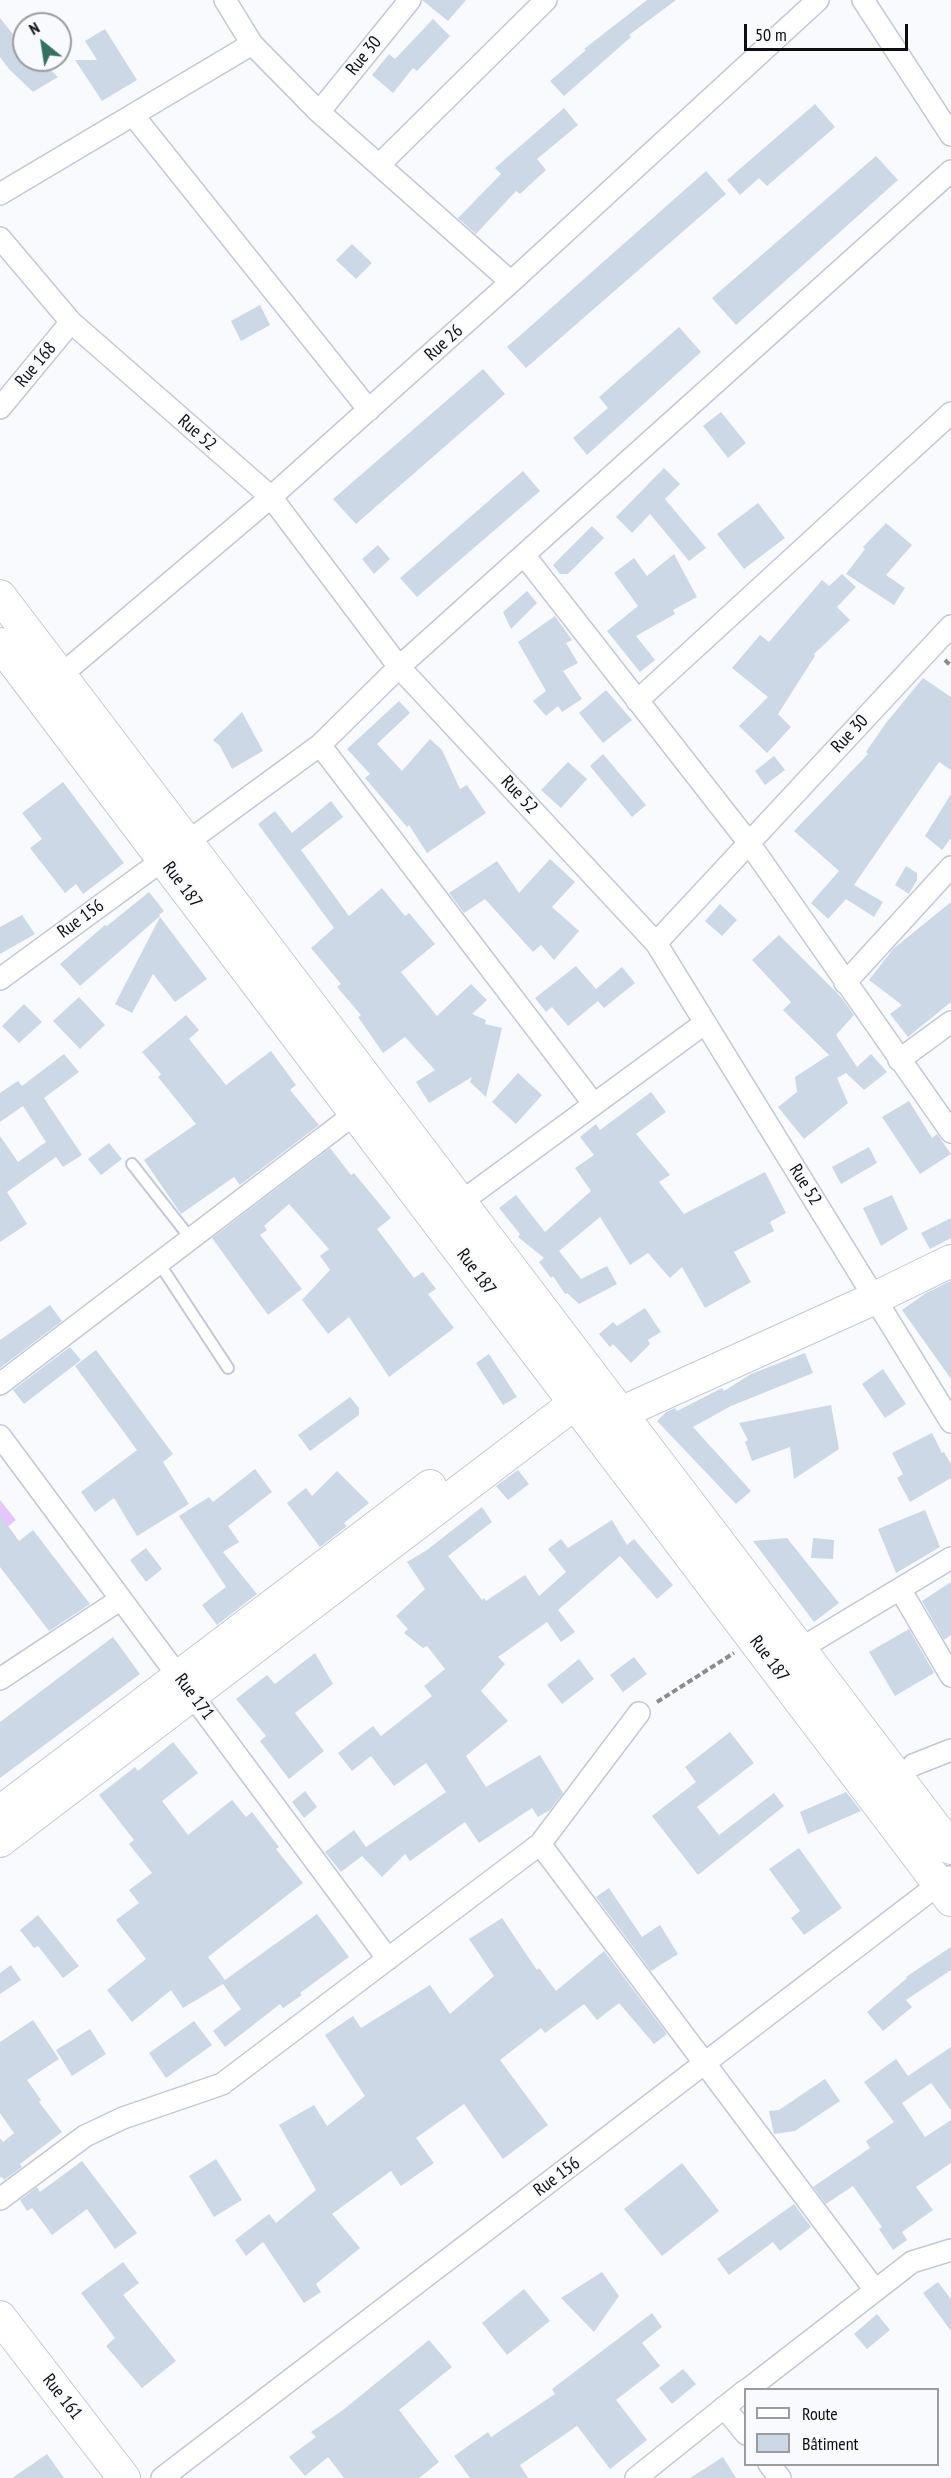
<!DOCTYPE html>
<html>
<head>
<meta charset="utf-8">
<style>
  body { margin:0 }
  #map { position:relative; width:951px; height:2478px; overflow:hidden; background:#f9fafd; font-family:"PT Sans Narrow",sans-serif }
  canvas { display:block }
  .legend { position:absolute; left:744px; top:2388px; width:195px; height:78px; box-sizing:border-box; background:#f9fafd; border:2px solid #9b9ca0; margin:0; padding:8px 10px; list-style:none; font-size:18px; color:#0d0e14 }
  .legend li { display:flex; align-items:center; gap:12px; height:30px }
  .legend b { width:30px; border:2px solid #9b9ca0 }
  .north { position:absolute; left:12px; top:12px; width:60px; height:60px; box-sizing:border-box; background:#f9fafd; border:2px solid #9b9ca0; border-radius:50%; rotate:330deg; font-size:16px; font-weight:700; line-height:24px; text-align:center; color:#0d0e14 }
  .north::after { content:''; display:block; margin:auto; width:21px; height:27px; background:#34725e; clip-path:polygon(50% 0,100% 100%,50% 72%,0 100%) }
  .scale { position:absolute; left:744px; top:24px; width:164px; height:27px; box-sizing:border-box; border:3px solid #0d0e14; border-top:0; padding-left:8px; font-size:18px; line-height:21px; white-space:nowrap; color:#0d0e14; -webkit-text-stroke:4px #f9fafd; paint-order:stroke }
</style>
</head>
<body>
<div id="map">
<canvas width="951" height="2478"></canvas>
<ul class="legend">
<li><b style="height:8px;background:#fff"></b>Route</li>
<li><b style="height:16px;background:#ccd8e6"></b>Bâtiment</li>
</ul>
<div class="north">N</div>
<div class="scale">50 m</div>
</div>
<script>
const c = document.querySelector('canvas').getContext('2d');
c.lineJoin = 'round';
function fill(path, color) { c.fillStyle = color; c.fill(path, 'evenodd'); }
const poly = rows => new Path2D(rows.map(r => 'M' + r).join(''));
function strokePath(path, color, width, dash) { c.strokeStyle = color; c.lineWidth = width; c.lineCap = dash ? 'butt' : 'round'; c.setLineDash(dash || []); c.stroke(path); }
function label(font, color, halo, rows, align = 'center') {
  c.font = font + ' "PT Sans Narrow",sans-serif'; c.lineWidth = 4.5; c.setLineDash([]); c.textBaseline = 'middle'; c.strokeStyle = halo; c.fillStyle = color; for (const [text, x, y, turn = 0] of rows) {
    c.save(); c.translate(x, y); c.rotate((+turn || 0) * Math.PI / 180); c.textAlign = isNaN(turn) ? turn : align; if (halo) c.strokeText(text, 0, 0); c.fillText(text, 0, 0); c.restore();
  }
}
fill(poly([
  [0,1500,16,1520,0,1533]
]), '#e6c5fa');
fill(poly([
  [422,0,466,0,448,21],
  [647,0,676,0,629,35,631,37,564,96,550,81,586,50,584,49],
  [0,18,24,48,24,60,41,60,58,77,33,92,9,69,0,57],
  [433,19,450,36,417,71,413,68,393,93,372,75,389,54,395,59],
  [105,29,137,80,102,101,75,60,97,60,85,41],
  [815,104,835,127,767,186,759,178,740,195,727,180],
  [564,108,578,125,537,159,546,170,520,194,516,191,476,234,458,218,501,174,495,168],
  [876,156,898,180,736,325,712,298],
  [706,171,726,194,526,368,507,347],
  [352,244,372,263,356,279,336,260],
  [260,305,270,325,241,341,231,321],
  [679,327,701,352,587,455,573,438,608,408,599,397],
  [483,369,505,394,356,524,333,499],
  [721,412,746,443,728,458,703,426],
  [664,468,680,484,665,499,706,548,689,561,650,514,632,533,616,517],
  [523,471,540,491,417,597,400,578],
  [758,503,785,538,744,569,717,534],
  [886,523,912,545,886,575,905,588,894,605,846,574,865,549,863,547],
  [592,526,604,538,568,574,560,574,553,565],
  [378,545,390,559,374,574,362,559],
  [674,554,697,597,673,610,675,614,636,636,655,660,640,672,607,631,638,606,614,573,634,558,647,576],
  [842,574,856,587,837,607,850,620,814,654,815,656,778,714,791,727,767,753,739,726,768,697,732,668,760,635,769,642,822,580,829,586],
  [527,591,537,603,511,629,503,612],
  [555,616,572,640,566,643,578,663,563,671,582,699,562,712,558,706,546,716,533,701,546,691,518,642],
  [923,678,951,697,951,770,939,762,854,885,883,902,874,917,846,899,828,919,811,903,839,871,794,831,868,754,866,752,886,723],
  [606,690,632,720,603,743,579,713],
  [399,701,410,713,377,744,402,771,430,739,442,750,460,789,467,785,486,813,427,853,409,825,407,827,365,778,370,774,347,749],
  [242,712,263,751,232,769,220,746,213,740],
  [603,754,646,805,632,817,590,766],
  [774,756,785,770,765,785,755,771],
  [568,762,587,779,561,808,541,790],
  [63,782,124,863,83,894,76,884,65,893,30,848,42,839,22,813],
  [951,794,951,838,942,850,925,836],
  [331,801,343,817,301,850,349,916,382,888,405,916,409,913,435,944,401,972,437,1016,471,984,487,1000,472,1014,486,1020,485,1024,502,1028,486,1097,470,1082,472,1077,429,1103,416,1082,435,1070,405,1037,383,1053,358,1017,361,1015,337,987,341,984,311,948,334,928,258,824,275,811,292,833],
  [550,859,575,882,552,907,579,931,554,960,541,945,533,952,485,899,464,913,449,893,497,861,519,893],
  [906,866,917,873,917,880,909,894,895,885],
  [149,892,164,911,159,915,160,916,80,986,60,964,105,925,107,926],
  [951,902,951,1002,908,1037,890,1014,902,1005,869,980,893,949],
  [720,904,737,920,722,936,705,921],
  [22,915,35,934,0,954,0,927],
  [160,917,207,979,175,1002,153,974,132,1013,115,1004],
  [779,935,841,997,854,1015,836,1035,857,1067,871,1054,887,1072,864,1090,846,1073,837,1078,848,1103,804,1139,778,1107,797,1092,795,1077,829,1055,783,1010,791,1002,752,960],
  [576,966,596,989,622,967,635,983,604,1008,598,1001,568,1026,552,1007,546,1012,535,998],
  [79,997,105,1025,80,1049,53,1021],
  [24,1004,42,1022,19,1043,2,1026],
  [186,1015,199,1030,189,1039,226,1085,271,1051,296,1085,290,1090,319,1125,240,1185,234,1177,181,1214,144,1160,196,1124,158,1077,161,1074,142,1052],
  [64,1054,79,1072,44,1098,82,1155,63,1167,56,1157,7,1192,27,1224,0,1242,0,1136,18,1162,46,1142,23,1106,0,1122,0,1093,18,1081,22,1086],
  [518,1073,542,1095,516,1124,492,1102],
  [651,1092,666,1112,636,1134,670,1175,659,1182,684,1214,765,1172,786,1213,770,1222,774,1231,734,1252,751,1282,705,1308,682,1267,670,1278,648,1253,630,1265,600,1217,559,1251,581,1279,607,1266,617,1284,579,1304,567,1293,565,1294,553,1276,551,1278,539,1262,544,1258,518,1237,520,1234,499,1208,516,1195,545,1232,591,1191,575,1168,594,1155,580,1137,596,1124,600,1130],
  [909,1101,932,1138,937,1134,951,1154,920,1174,882,1117],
  [109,1143,122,1159,101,1175,88,1159],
  [869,1147,877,1163,841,1184,832,1167],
  [330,1148,351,1175,354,1173,391,1218,377,1229,414,1278,423,1272,436,1289,428,1294,454,1328,389,1377,349,1317,328,1334,302,1300,330,1270,320,1256,329,1249,289,1204,264,1226,267,1230,260,1235,302,1289,268,1315,212,1238],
  [892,1195,908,1229,881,1246,863,1208],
  [951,1218,951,1238,930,1249,921,1233],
  [951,1281,951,1379,902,1310,926,1293],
  [50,1305,62,1321,0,1368,0,1340],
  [645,1308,661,1332,648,1340,650,1344,631,1363,613,1344,610,1347,599,1334,613,1322,617,1326],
  [70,1347,81,1360,24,1404,13,1390],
  [96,1350,173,1454,163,1462,189,1504,137,1536,114,1498,95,1512,81,1492,137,1450,75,1366],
  [805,1353,813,1373,731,1406,693,1427,751,1491,736,1504,657,1421,666,1412,675,1408,677,1411,722,1388,724,1391,751,1374],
  [489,1354,517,1397,503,1405,476,1363],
  [883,1369,906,1404,885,1418,862,1384],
  [350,1397,359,1408,359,1415,310,1451,298,1435],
  [831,1405,839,1449,794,1479,790,1447,752,1461,745,1442,748,1440,739,1423],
  [932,1433,942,1453,944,1452,951,1464,951,1478,910,1502,897,1478,903,1474,892,1453],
  [255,1469,272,1492,228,1526,239,1542,223,1552,257,1594,217,1625,202,1605,226,1587,179,1516,209,1497,213,1502],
  [518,1470,529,1484,508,1500,496,1486],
  [337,1471,369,1503,344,1523,347,1526,320,1547,287,1503,306,1488,312,1496],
  [482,1507,492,1522,448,1556,482,1600,484,1598,486,1601,525,1575,539,1596,566,1572,548,1549,561,1539,568,1548,612,1520,627,1545,634,1539,673,1585,657,1599,620,1556,558,1610,575,1632,561,1642,547,1622,498,1657,505,1664,481,1691,508,1721,466,1756,486,1787,540,1755,563,1793,550,1810,538,1817,532,1808,479,1843,465,1822,410,1861,405,1854,382,1877,362,1856,341,1872,325,1852,354,1830,366,1847,446,1792,426,1763,394,1786,371,1756,352,1771,338,1753,373,1726,381,1736,432,1696,424,1686,445,1669,427,1646,423,1648,404,1633,408,1629,396,1616,425,1589,407,1562,427,1550],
  [925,1510,940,1547,896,1573,878,1529],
  [0,1515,19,1541,33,1530,90,1604,49,1631,0,1567],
  [787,1538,839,1603,814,1622,753,1541],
  [813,1538,834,1540,833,1559,811,1558],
  [146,1548,162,1569,146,1582,130,1560],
  [951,1582,951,1635,944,1640,922,1601],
  [909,1629,934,1673,895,1696,869,1652],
  [113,1637,140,1674,0,1778,0,1722],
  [315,1653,333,1684,295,1713,324,1751,289,1779,260,1741,266,1736,236,1699,267,1675,275,1684],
  [634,1657,647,1674,623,1692,610,1675],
  [579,1659,594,1679,562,1704,547,1685],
  [730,1732,754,1763,697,1807,719,1835,774,1793,784,1806,698,1875,652,1816,696,1782,685,1767],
  [173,1742,198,1773,162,1801,188,1835,232,1800,246,1817,252,1812,279,1847,276,1849,303,1883,208,1957,225,1980,317,1914,349,1957,300,1993,302,1995,283,2008,280,2004,225,2047,213,2031,241,2009,223,1984,183,2008,171,1990,132,2022,107,1990,146,1959,116,1920,139,1903,129,1890,152,1873,129,1844,134,1840,99,1795,135,1767,138,1771],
  [305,1791,317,1807,304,1818,292,1802],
  [846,1792,861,1811,808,1834,800,1812],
  [799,1848,842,1908,804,1935,791,1918,800,1911,769,1869],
  [609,1888,642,1937,660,1925,678,1954,651,1971,596,1897],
  [38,1915,79,1966,63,1978,38,1946,34,1948,20,1930],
  [502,1918,537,1970,539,1968,556,1991,604,1951,667,2034,654,2044,619,2003,597,2020,584,2004,545,2033,541,2028,500,2060,548,2125,503,2159,464,2104,416,2138,434,2163,401,2186,391,2171,332,2214,360,2248,316,2284,321,2292,304,2303,263,2242,246,2256,235,2240,269,2214,276,2223,316,2190,279,2125,314,2105,327,2126,365,2096,325,2035,353,2016,361,2028,430,1985,450,2014,494,1976,469,1939],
  [951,1947,951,1970,906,2000,912,2007,883,2031,867,2012,907,1978,906,1977],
  [11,1965,21,1980,0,1994,0,1973],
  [33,2020,59,2059,27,2080,41,2100,39,2102,62,2132,20,2164,22,2167,4,2180,2,2177,0,2178,0,2138,3,2142,14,2133,0,2113,0,2042],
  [194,2021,212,2045,166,2078,149,2053],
  [90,2029,106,2054,72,2076,56,2050],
  [951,2047,951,2110,931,2083,902,2103,925,2137,951,2120,951,2163,916,2187,933,2210,902,2232,907,2240,893,2250,879,2229,882,2227,853,2186,826,2204,813,2187,870,2148,866,2141,894,2122,864,2082,896,2059,908,2076],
  [825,2079,840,2101,795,2131,774,2134,769,2111,779,2110],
  [216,2159,242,2200,214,2217,189,2176],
  [82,2161,137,2233,115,2249,87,2209,52,2235,32,2208,27,2211,20,2200,37,2187,40,2192],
  [682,2163,719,2211,662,2256,624,2209],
  [794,2204,811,2227,780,2251,773,2242,729,2275,717,2259],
  [123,2262,139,2283,123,2295,176,2361,142,2388,106,2346,115,2338,81,2293],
  [602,2272,619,2296,594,2332,561,2298],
  [938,2282,951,2299,951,2331,923,2293],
  [524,2289,550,2321,507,2355,482,2323],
  [652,2313,662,2327,642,2343,660,2366,616,2400,647,2440,610,2469,577,2426,520,2465,528,2478,470,2478,454,2456,488,2432,491,2437,555,2394,552,2389],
  [877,2314,890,2330,867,2349,854,2334],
  [429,2340,452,2367,399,2410,439,2462,419,2478,344,2478,328,2457,305,2476,289,2457,316,2437,311,2432,343,2410],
  [683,2369,696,2384,672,2404,659,2388],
  [47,2454,64,2478,12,2478],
  [723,2457,736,2478,690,2478]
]), '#ccd8e6');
const lane = poly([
  [132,1164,191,1239],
  [159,1263,228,1368]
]);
const street = poly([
  [225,0,252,44,319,112,511,282],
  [863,0,951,135],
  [319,112,410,0],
  [133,115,369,410],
  [379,165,546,0],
  [0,194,252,44],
  [0,238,71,322,271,497,399,667,656,943,951,1422],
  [0,408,71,322],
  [524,555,749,843,951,1132],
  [61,675,271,497,511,282,818,0],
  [637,701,951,413],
  [320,745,593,1103],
  [656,943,951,626],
  [0,979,320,745,399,667,951,171],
  [845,983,951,867],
  [899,1060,951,1022],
  [461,1202,705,1023],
  [0,1384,365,1106],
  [0,1436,388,1959],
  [900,1589,951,1676],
  [800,1649,951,1558],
  [0,1679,121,1599],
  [913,1765,951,1750],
  [540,1844,875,2290],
  [0,2199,85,2136,123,2118,222,2084,540,1844,639,1713],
  [747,2390,912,2262,951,2250],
  [724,2407,746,2434],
  [769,2464,780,2478],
  [162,2478,948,1877],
  [636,2478,746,2390]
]);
const secondary = poly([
  [0,596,951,1848],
  [0,644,951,1900],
  [603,1421,875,1298,951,1261],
  [0,1812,430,1486],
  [0,1841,591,1391],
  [0,2317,124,2478]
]);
strokePath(lane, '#c3c8d9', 14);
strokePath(street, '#c3c8d9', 24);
strokePath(secondary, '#c3c8d9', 34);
strokePath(poly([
  [945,660,951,666],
  [657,1702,734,1653]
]), '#8b8c90', 4, [6, 3]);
strokePath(lane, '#fff', 10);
strokePath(street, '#fff', 21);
strokePath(secondary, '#fff', 32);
label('18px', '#0d0e14', '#f9fafd', [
  ["Rue 30",364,56,-51],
  ["Rue 26",444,343,-42],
  ["Rue 168",36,365,-50],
  ["Rue 52",197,433,41],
  ["Rue 30",850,734,-47],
  ["Rue 52",519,795,47],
  ["Rue 187",182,885,53],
  ["Rue 156",81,919,-36],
  ["Rue 52",805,1185,58],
  ["Rue 187",476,1272,53],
  ["Rue 187",769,1659,53],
  ["Rue 171",194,1697,53],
  ["Rue 156",557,2177,-37],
  ["Rue 161",62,2397,52]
]);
</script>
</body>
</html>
